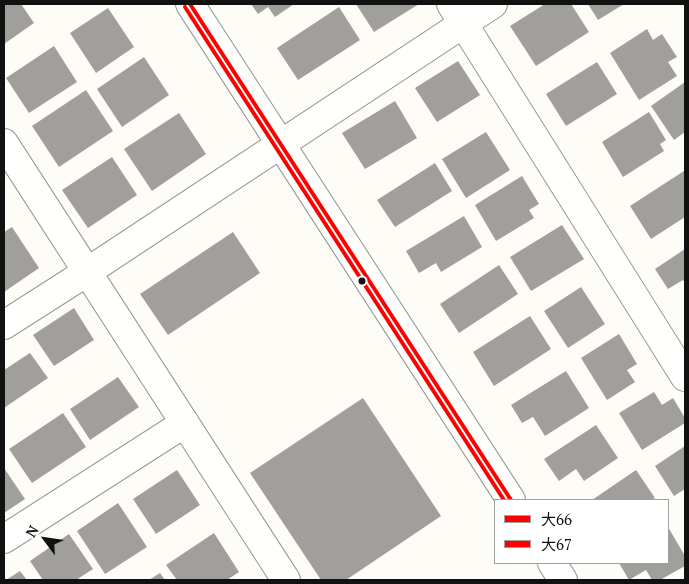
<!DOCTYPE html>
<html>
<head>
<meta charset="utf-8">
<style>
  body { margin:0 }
  #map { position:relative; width:689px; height:584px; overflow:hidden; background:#fdfcf7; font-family:"PT Serif","Noto Sans JP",serif }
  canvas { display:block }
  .frame { position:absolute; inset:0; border:5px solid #111; pointer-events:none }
  .legend { position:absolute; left:494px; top:499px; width:175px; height:65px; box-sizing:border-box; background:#fff; border:1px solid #a0a0a0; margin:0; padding:6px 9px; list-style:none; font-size:15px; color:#111 }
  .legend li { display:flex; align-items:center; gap:10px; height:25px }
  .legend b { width:25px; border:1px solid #a0a0a0 }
  .north { position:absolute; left:20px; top:514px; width:50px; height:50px; -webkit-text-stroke:4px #fff; paint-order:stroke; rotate:301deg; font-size:14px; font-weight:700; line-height:20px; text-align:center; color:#111 }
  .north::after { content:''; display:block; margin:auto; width:18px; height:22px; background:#111; clip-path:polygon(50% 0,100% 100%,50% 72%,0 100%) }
</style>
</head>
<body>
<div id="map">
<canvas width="689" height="584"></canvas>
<div class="frame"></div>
<ul class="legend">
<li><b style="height:6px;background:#f00"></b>大66</li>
<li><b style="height:6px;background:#f00"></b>大67</li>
</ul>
<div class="north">N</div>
</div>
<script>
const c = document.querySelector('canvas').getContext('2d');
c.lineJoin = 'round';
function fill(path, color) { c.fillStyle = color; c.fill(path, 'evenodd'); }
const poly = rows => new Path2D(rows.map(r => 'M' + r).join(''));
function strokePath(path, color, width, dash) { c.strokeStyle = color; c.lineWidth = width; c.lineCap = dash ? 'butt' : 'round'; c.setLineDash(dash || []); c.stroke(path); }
fill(poly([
  [4,4,21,4,34,23,4,44],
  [251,4,294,4,275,17,268,7,258,14],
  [356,4,419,4,374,32],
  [545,4,571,4,589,32,536,66,510,26],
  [588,4,624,4,598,20],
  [339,7,360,40,298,80,277,48],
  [108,8,134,47,96,73,70,33],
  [647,29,653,40,662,34,677,57,668,62,677,76,639,100,610,53],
  [54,46,77,82,29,113,6,78],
  [144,57,169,95,122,127,97,89],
  [458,61,480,95,437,122,415,88],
  [597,62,617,94,566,126,546,94],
  [685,82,685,132,674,140,651,106],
  [86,90,113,131,59,167,32,126],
  [395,101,417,138,365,169,342,133],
  [649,112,666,140,660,144,664,151,623,177,602,142],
  [179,113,206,154,152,191,124,149],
  [486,132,510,170,466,198,442,159],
  [112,157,137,195,88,228,62,190],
  [435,163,452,191,395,227,377,200],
  [684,171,685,174,685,217,651,239,630,206],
  [522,176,539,204,529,210,534,218,496,241,475,205],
  [464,216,482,247,441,272,436,263,419,273,406,251],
  [562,225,584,259,531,291,510,257],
  [12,227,39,268,4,292,4,232],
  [233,232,260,273,168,335,140,294],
  [685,249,685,283,683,280,668,289,655,269],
  [499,265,518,294,459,333,440,304],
  [581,287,605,324,568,348,544,311],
  [74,308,94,340,54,366,33,335],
  [530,316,551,349,494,386,473,352],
  [619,334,637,364,627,370,635,382,607,400,581,358],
  [30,353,48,378,4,408,4,370],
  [566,371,589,408,545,436,533,417,522,423,511,405],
  [118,377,139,407,90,440,70,409],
  [654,392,662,405,673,398,685,418,685,423,642,450,619,413],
  [363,398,441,516,346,580,321,580,250,473],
  [63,413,86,447,32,483,9,449],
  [596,425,618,458,584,481,576,469,559,481,544,459],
  [685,446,685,489,674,496,655,466],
  [4,468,25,499,4,513],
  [177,470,200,505,156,534,133,499],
  [636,470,655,498,652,500,592,500],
  [118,503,147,547,105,574,77,531],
  [668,527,685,556,685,566,660,580,652,580,646,570,629,580,619,563,668,563],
  [214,533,239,572,227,580,177,580,166,565],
  [69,534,93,569,76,580,43,580,30,561],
  [20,571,27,580,6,580],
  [160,573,165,580,149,580]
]), '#a19f9c');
const minor = poly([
  [451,4,685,377],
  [4,143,286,580],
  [4,325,87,272,493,4],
  [4,539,185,423]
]);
const tertiary = poly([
  [190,4,511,500],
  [552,563,563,580]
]);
strokePath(minor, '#979795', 30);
strokePath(tertiary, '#979795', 30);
strokePath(minor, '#fffffe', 28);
strokePath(tertiary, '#fffffe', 28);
strokePath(poly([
  [190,4,511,500]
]), '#f00', 4);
strokePath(poly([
  [185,7,504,500]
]), '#f00', 4);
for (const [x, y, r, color] of [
  [362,281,4.5,"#111"]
]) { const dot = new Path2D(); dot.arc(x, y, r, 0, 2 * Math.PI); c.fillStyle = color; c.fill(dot); strokePath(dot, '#fff', 2); }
</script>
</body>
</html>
